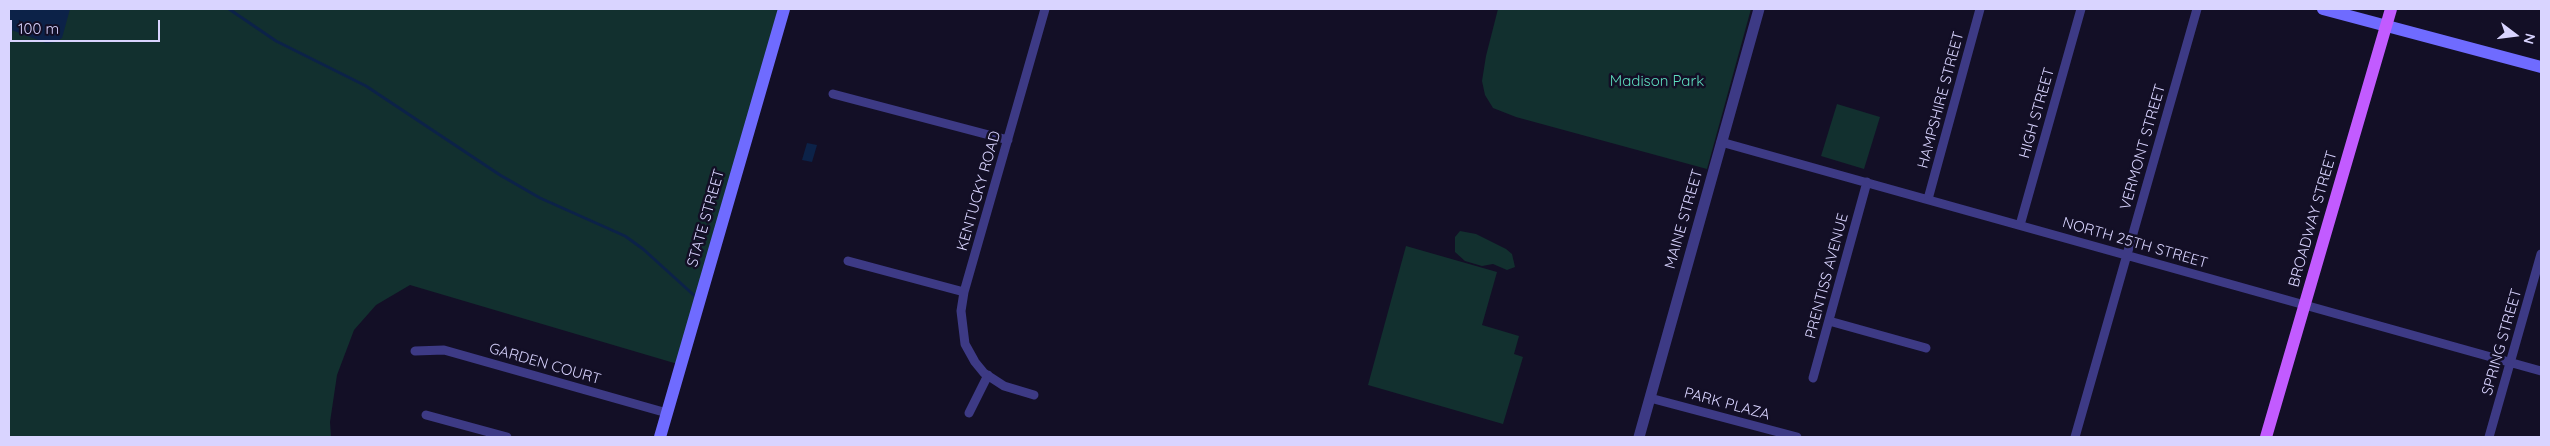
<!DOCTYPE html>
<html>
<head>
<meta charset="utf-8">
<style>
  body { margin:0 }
  #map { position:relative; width:2550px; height:446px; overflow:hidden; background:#130f26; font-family:Quicksand,sans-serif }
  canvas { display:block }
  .frame { position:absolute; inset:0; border:10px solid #d9d4ff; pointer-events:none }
  .north { position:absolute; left:2490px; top:10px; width:50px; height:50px; -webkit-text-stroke:4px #130f26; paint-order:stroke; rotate:105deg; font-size:14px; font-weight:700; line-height:20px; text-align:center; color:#d9d4ff }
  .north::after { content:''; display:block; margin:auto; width:18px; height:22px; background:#d9d4ff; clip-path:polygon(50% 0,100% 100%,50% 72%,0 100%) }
  .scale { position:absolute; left:10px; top:20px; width:150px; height:22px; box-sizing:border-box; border:2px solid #d9d4ff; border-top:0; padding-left:6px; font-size:15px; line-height:18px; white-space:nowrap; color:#d9d4ff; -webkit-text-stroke:4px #130f26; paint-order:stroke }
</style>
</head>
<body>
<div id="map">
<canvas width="2550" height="446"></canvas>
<div class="frame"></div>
<div class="north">N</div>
<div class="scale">100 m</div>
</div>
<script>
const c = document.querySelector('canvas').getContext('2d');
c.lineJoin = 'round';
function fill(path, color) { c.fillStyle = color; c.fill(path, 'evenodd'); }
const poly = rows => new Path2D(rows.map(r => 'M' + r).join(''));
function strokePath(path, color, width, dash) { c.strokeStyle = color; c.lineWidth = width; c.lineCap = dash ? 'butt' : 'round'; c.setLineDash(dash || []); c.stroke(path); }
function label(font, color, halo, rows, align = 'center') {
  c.font = font + ' Quicksand,sans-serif'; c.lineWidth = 5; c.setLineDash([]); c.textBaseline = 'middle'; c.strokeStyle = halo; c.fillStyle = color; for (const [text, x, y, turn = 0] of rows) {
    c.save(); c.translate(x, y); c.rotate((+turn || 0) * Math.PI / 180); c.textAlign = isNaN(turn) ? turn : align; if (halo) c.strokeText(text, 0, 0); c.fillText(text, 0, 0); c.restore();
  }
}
fill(poly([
  [9,9,784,9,681,365,410,285,376,305,354,330,337,375,330,422,331,437,9,437],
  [1498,9,1751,9,1707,169,1516,117,1493,108,1485,95,1482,81,1486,56],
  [1837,104,1880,117,1864,169,1821,156],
  [1460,231,1476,234,1506,249,1512,254,1515,267,1507,270,1493,264,1482,266,1465,261,1455,252,1455,237],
  [1406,246,1497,272,1482,325,1519,336,1514,354,1523,357,1503,424,1368,385]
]), '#12302f');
fill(poly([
  [9,9,70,9,62,38,56,42,46,43,9,29],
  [807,143,817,145,812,162,802,160]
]), '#0c2248');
strokePath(poly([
  [229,9,276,41,366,86,500,175,540,198,625,236,643,249,697,298]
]), '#0c2248', 3);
strokePath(poly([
  [833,94,1008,140],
  [1721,142,2541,371],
  [1928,199,1980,9],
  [2020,225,2081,9],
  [848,261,964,292],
  [1829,321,1926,348],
  [415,351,444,350,667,413],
  [1813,378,1867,182],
  [1034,395,1004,386,984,373,975,362,965,344,961,311,964,292,1045,9],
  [1650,398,1797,437],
  [969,413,988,375],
  [426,415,507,437],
  [2075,437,2197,9],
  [2489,437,2541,254]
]), '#3d3a85', 9);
strokePath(poly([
  [1639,437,1759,9]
]), '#3d3a85', 11);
strokePath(poly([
  [2323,9,2541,67],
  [660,437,784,9]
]), '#6f6bff', 12);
strokePath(poly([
  [2266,437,2391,9]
]), '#c25bff', 12);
label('15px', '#5fe0c0', '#130f26', [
  ["Madison Park",1657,81]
]);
label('15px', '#d9d4ff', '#130f26', [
  ["HAMPSHIRE STREET",1941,100,-75],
  ["HIGH STREET",2037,113,-74],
  ["VERMONT STREET",2143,147,-74],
  ["KENTUCKY ROAD",979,191,-74],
  ["STATE STREET",706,218,-74],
  ["MAINE STREET",1684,219,-74],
  ["BROADWAY STREET",2313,219,-74],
  ["NORTH 25TH STREET",2135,243,16],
  ["PRENTISS AVENUE",1827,276,-75],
  ["SPRING STREET",2502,342,-74],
  ["GARDEN COURT",545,364,16],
  ["PARK PLAZA",1727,404,15]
]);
</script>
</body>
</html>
